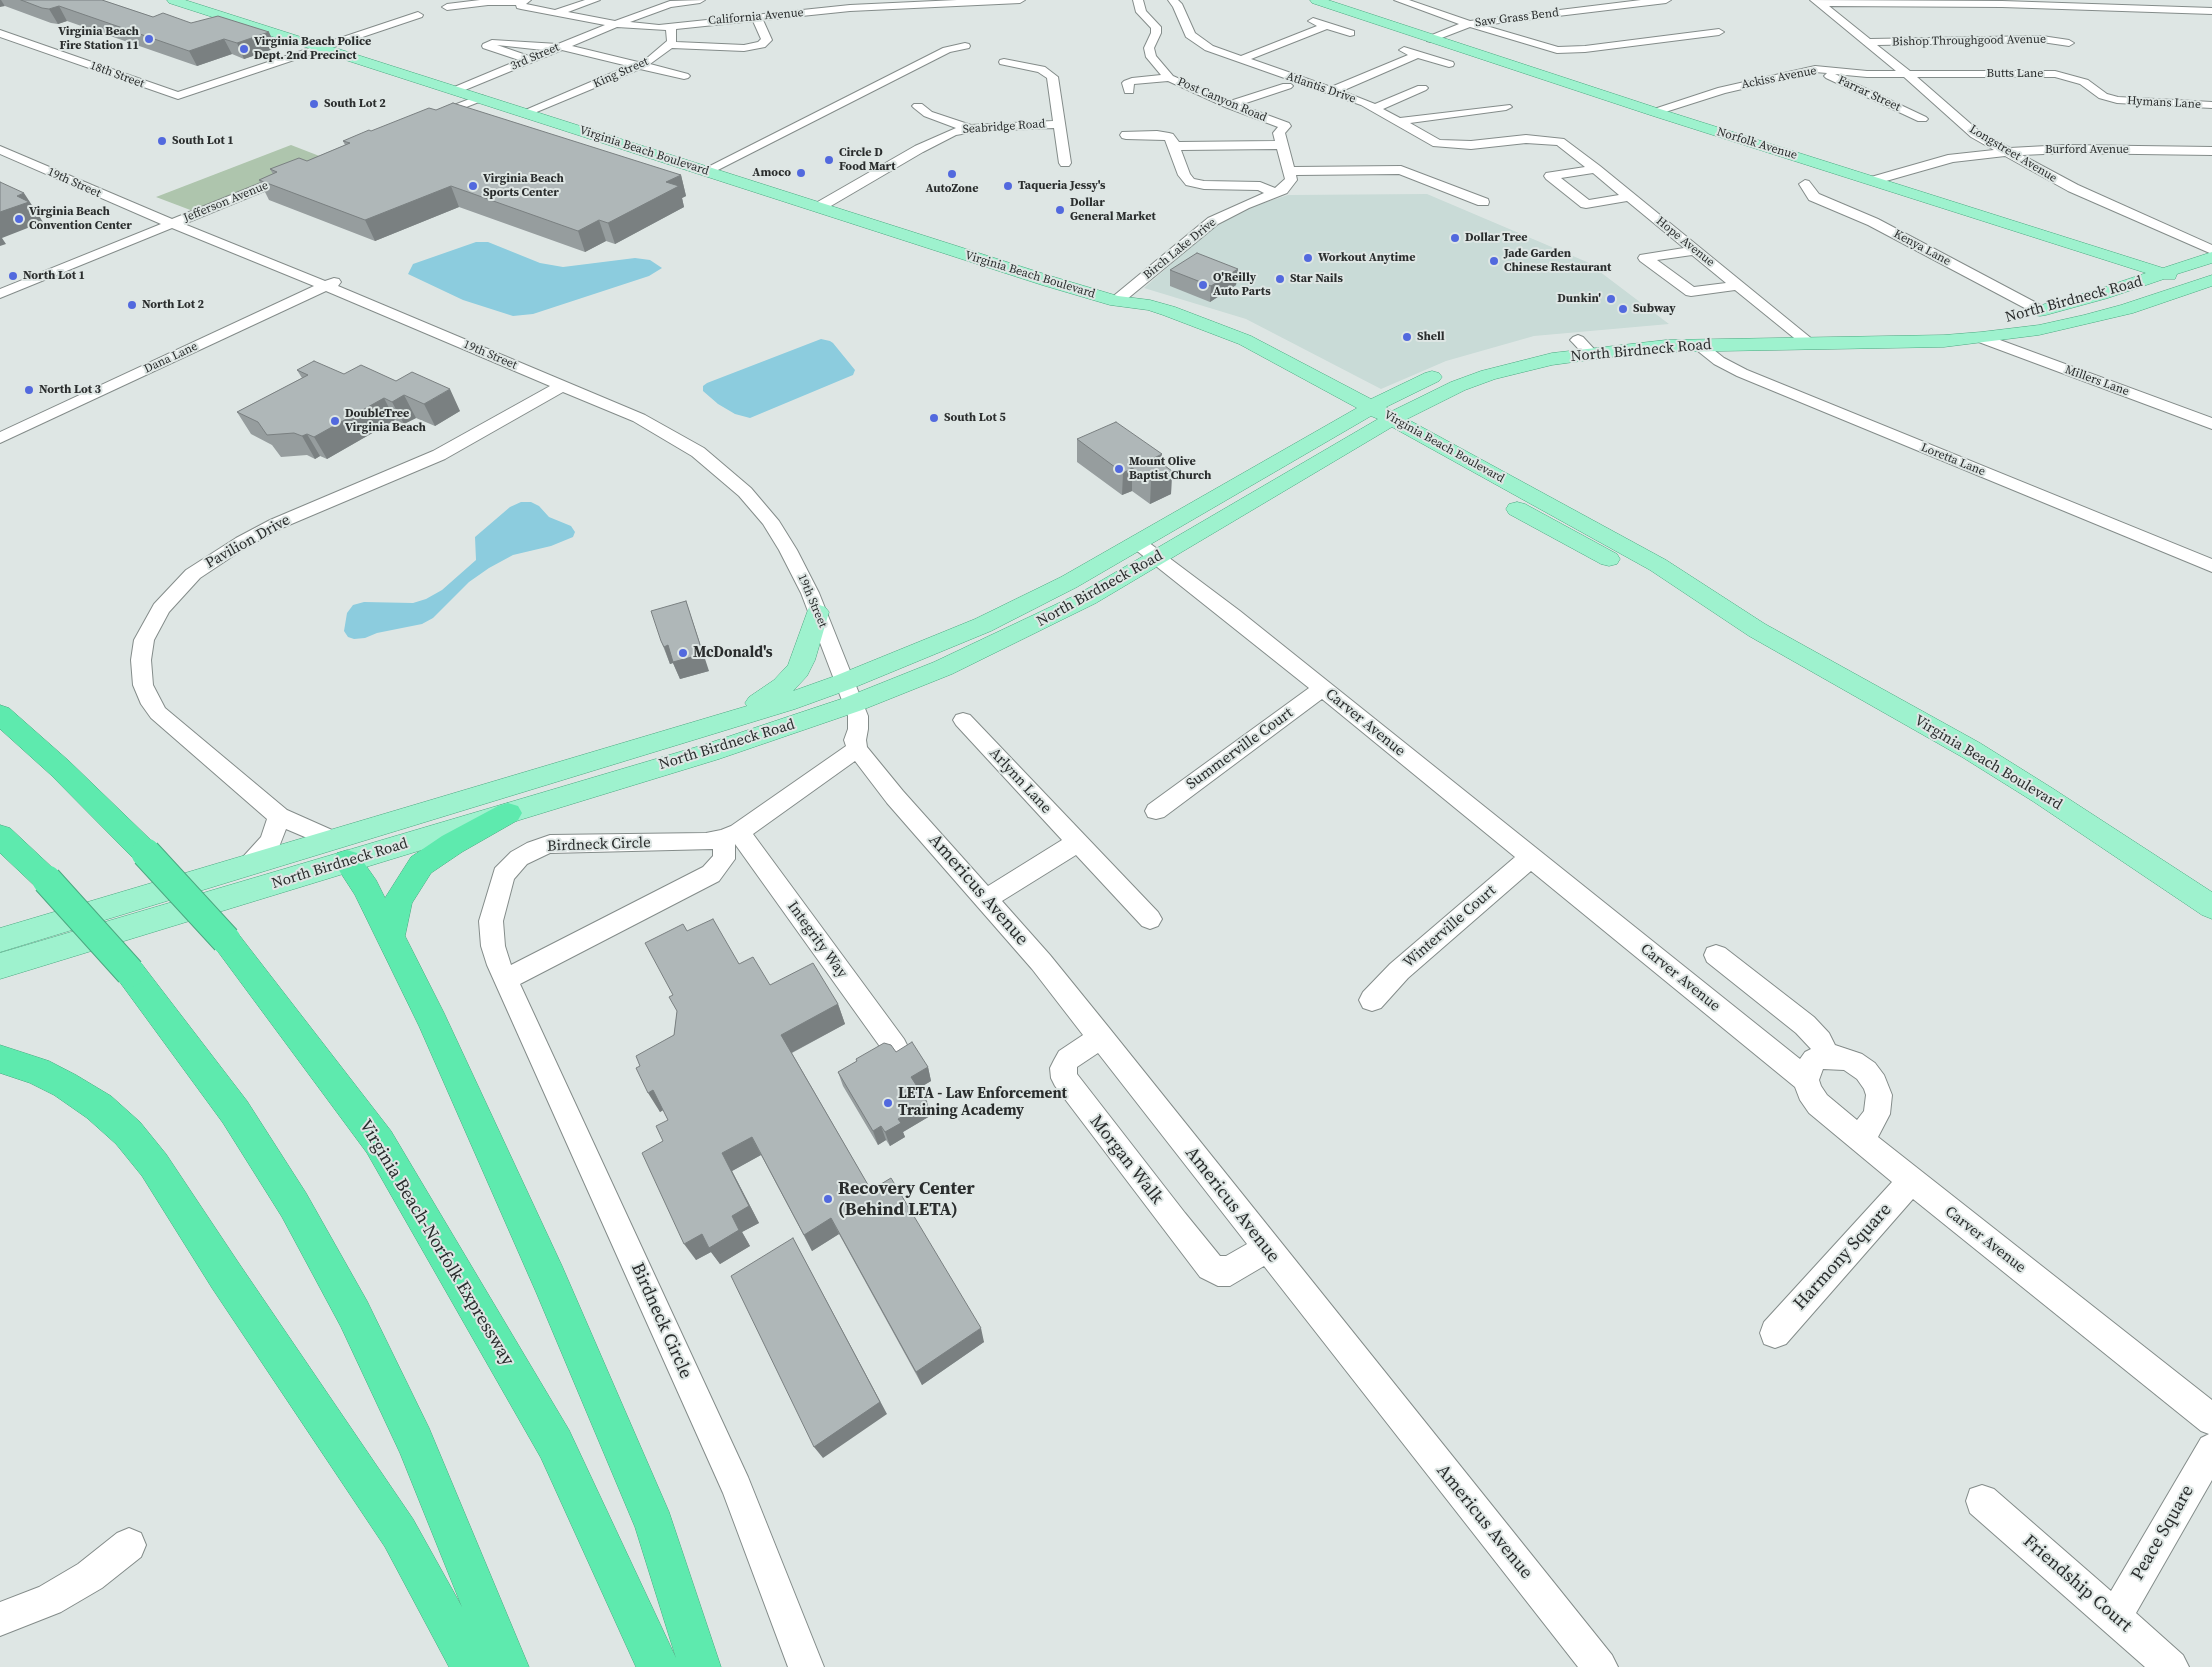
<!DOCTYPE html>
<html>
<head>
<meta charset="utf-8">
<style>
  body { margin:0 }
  canvas { display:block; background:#dee6e4 }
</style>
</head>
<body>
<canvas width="2212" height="1667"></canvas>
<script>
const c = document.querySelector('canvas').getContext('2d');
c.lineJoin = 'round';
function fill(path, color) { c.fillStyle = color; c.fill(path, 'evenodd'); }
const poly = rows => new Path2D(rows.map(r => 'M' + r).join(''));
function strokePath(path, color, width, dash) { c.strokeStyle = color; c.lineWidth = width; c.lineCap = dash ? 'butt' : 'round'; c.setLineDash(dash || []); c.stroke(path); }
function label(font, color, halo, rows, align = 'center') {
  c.font = font + ' "Source Serif 4",serif'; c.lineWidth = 4; c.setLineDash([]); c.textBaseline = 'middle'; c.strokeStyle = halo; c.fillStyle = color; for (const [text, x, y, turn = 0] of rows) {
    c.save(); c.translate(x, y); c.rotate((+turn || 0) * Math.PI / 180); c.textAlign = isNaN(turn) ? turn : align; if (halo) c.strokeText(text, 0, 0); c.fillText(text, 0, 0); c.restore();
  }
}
fill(poly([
  [1427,194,1587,262,1669,324,1534,336,1446,361,1381,389,1246,319,1144,288,1206,233,1242,210,1288,195]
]), '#c9dbd7');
fill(poly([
  [291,145,322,157,317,161,193,211,156,197]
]), '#aec5ad');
fill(poly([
  [476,242,488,242,540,263,563,267,635,258,650,260,662,268,649,276,533,314,513,316,463,300,408,274,413,264],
  [821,339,830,341,833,343,855,370,853,375,750,418,735,414,718,404,703,391,703,386,707,383],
  [521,502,531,502,539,506,549,517,571,526,575,532,573,537,551,546,513,555,489,568,469,582,433,618,422,624,377,633,365,638,354,639,348,637,344,631,347,613,353,605,364,602,413,603,426,599,442,590,476,560,475,537,510,507]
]), '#8cccde');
const minor = poly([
  [480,0,531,0,526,4,555,10,585,0,600,0,568,12,615,21,670,1,705,0,700,3,671,7,630,22,659,25,850,5,957,0,1025,0,1020,3,850,11,763,20,772,40,765,47,744,51,672,48,650,64,688,74,690,76,688,78,684,79,640,69,527,116,521,113,523,111,628,66,562,50,460,92,452,92,450,90,452,88,519,60,483,48,482,46,483,44,492,40,558,44,605,25,521,9,517,8,516,5,488,5,447,10,442,7,447,4,480,0],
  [753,21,761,39,758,42,744,45,676,42,676,29,753,21],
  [617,27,666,30,667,41,647,58,638,62,572,46,617,27],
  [497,45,543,50,529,56,497,45],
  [1133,0,1143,0,1146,11,1161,27,1161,33,1154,48,1156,56,1173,76,1230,101,1283,84,1291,84,1293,86,1291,88,1240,105,1289,123,1291,126,1285,133,1294,167,1401,166,1488,199,1489,202,1488,205,1478,205,1399,174,1296,175,1297,180,1287,193,1249,208,1218,224,1121,304,1111,304,1109,301,1111,298,1208,218,1264,193,1258,190,1204,189,1186,185,1178,175,1165,140,1126,139,1122,138,1120,135,1122,132,1157,131,1169,133,1173,134,1179,142,1275,141,1273,133,1278,127,1225,107,1168,81,1134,84,1133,93,1125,93,1122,83,1124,81,1132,78,1161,75,1146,57,1144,48,1151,33,1151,28,1136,12,1133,0],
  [1277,149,1285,179,1275,188,1260,182,1204,181,1194,179,1190,174,1181,150,1277,149],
  [1168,0,1178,0,1182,4,1195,33,1213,46,1241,56,1317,26,1308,21,1313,18,1354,31,1354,35,1350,36,1327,29,1251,59,1331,87,1408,55,1399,50,1404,47,1453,62,1454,64,1453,66,1449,67,1418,58,1342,91,1375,104,1418,86,1426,86,1428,88,1426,90,1383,109,1400,118,1510,105,1512,107,1506,110,1410,123,1440,140,1471,141,1526,135,1564,139,1600,166,1817,343,1814,346,1804,346,1735,290,1691,296,1686,295,1640,261,1638,258,1640,255,1684,248,1627,201,1586,208,1581,207,1546,179,1544,176,1546,173,1585,167,1557,145,1526,143,1471,149,1433,146,1361,105,1205,50,1186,37,1173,7,1168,0],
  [1593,173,1619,195,1589,200,1561,178,1593,173],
  [1692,255,1726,283,1694,287,1657,260,1692,255],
  [1394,0,1409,0,1470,21,1641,0,1671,0,1666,3,1483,25,1558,47,1585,46,1719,29,1724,32,1719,35,1585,52,1557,53,1470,27,1431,42,1427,41,1427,37,1459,24,1394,0],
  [1810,0,2002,1,2212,8,2212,14,2002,7,1829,6,1870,39,2042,36,2069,40,2074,43,2069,46,2042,42,1877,45,1910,71,2055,71,2088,80,2107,94,2118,97,2212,102,2212,108,2117,103,2099,98,2080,84,2055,77,1917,77,1979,131,2010,148,2065,145,2212,147,2212,155,2065,153,2022,155,2078,185,2212,245,2212,254,2068,191,2005,156,1953,162,1879,183,1871,183,1869,180,1871,177,1948,155,1994,150,1971,137,1904,77,1867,77,1835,74,1926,117,1928,119,1926,121,1918,121,1826,78,1824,76,1827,73,1815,72,1725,93,1659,114,1651,114,1649,112,1651,110,1718,88,1815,66,1867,71,1896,71,1810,0],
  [418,12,423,15,422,17,178,99,0,37,0,30,178,92,418,12],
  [965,43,969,44,970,46,969,48,950,52,710,174,706,175,700,171,943,48,965,43],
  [1004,59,1045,67,1058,77,1071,163,1069,166,1061,166,1059,163,1054,128,979,131,956,135,923,152,824,210,814,210,812,207,814,204,915,146,956,128,924,116,914,108,912,106,914,104,922,104,932,112,971,125,1053,121,1047,78,1038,72,1000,64,999,62,1000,60,1004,59],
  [480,95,484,96,486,98,484,100,436,119,428,119,426,117,428,115,480,95],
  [0,146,172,219,288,172,296,172,298,175,296,178,184,224,325,281,334,278,339,279,341,282,338,286,645,415,704,448,751,488,779,521,797,550,819,593,868,716,868,729,866,740,867,747,903,791,988,886,1062,840,956,725,953,720,956,715,963,713,970,715,1158,912,1162,919,1158,926,1150,929,1142,926,1076,855,1002,901,1050,955,1110,1029,1612,1655,1618,1667,1578,1667,1264,1266,1230,1286,1218,1286,1200,1277,1055,1086,1051,1078,1050,1068,1054,1060,1059,1051,1083,1035,1032,969,887,803,855,761,753,834,904,1039,908,1047,904,1055,895,1058,886,1055,735,844,735,859,719,881,520,984,748,1477,824,1667,788,1667,723,1493,487,965,481,946,479,921,495,868,511,852,527,843,550,835,706,833,721,830,731,826,846,746,844,740,848,729,848,716,801,593,779,550,763,524,739,496,692,456,633,421,563,392,445,459,282,528,248,546,200,578,169,612,154,640,151,660,153,685,165,708,287,810,341,834,344,840,341,846,333,849,286,829,279,847,257,871,249,874,241,871,238,865,241,859,261,837,267,819,151,718,141,704,133,685,131,660,134,640,154,604,186,570,236,538,270,520,433,451,550,386,326,291,0,443,0,432,314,286,172,228,0,298,0,289,161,224,0,154,0,146],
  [713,849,713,856,703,867,511,965,505,946,503,921,514,879,527,864,550,853,713,849],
  [1098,1053,1247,1244,1226,1256,1220,1256,1185,1213,1077,1074,1077,1067,1098,1053],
  [1805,180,1809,181,1819,194,1878,219,2046,308,2048,311,2046,314,2036,314,1868,225,1809,200,1799,184,1805,180],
  [1981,333,2212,418,2212,429,1976,341,1973,338,1976,335,1981,333],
  [1578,335,1583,337,1595,350,1598,353,1595,356,1585,356,1573,343,1570,340,1573,337,1578,335],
  [1699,340,1704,342,1724,358,1747,370,2212,559,2212,572,1737,376,1714,364,1694,348,1691,345,1694,342,1699,340],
  [1138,537,1144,539,1240,611,1800,1059,1805,1052,1811,1049,1796,1033,1707,962,1704,955,1707,948,1716,945,1725,948,1814,1017,1829,1033,1835,1045,1862,1054,1875,1063,1884,1075,1892,1095,1890,1114,1878,1137,2212,1400,2212,1480,2136,1613,2183,1655,2189,1667,2145,1667,1970,1513,1966,1501,1970,1489,1982,1485,1994,1489,2111,1591,2201,1438,2209,1434,2201,1431,1913,1199,1786,1344,1775,1348,1764,1344,1760,1333,1764,1322,1892,1182,1809,1113,1800,1100,1795,1087,1531,871,1408,978,1381,1008,1372,1011,1363,1008,1359,1000,1363,992,1390,964,1515,857,1322,699,1164,817,1156,819,1148,817,1145,811,1148,805,1309,688,1132,547,1129,543,1132,539,1138,537],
  [1823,1069,1844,1070,1857,1079,1864,1089,1866,1095,1864,1111,1857,1120,1827,1095,1821,1086,1819,1080,1823,1069],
  [129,1528,141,1533,146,1545,141,1557,102,1588,61,1612,0,1636,0,1602,39,1587,78,1564,117,1533,129,1528]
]);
const major = poly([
  [167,0,185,0,1054,277,1118,296,1150,300,1175,307,1251,336,1371,399,1425,373,1432,371,1439,373,1442,377,1439,381,1386,407,1392,411,1451,382,1481,371,1552,353,1666,340,1944,335,1981,332,2039,325,2084,315,2121,305,2212,275,2212,286,2133,313,2039,335,1944,347,1666,352,1618,356,1552,365,1495,379,1465,390,1407,419,1666,560,1765,624,1980,743,2052,788,2212,892,2212,919,2202,915,2034,802,1962,757,1749,636,1650,570,1392,427,1096,603,952,674,862,710,719,759,0,979,0,953,703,745,844,698,934,662,1080,593,1378,419,1371,416,1077,587,991,631,853,688,795,709,0,952,0,928,747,706,745,703,749,697,774,680,788,665,809,607,817,604,825,607,829,612,815,660,807,676,793,691,835,676,975,619,1061,577,1357,408,1239,344,1163,315,1148,310,1110,305,1042,285,169,3,167,0],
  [1310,0,1328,0,1660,109,2163,268,2212,252,2212,263,2177,274,2175,279,2164,279,2108,298,2046,315,2040,316,2034,315,2031,311,2034,307,2096,290,2146,273,1650,115,1312,3,1310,0],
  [1517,502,1525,504,1617,554,1620,559,1617,564,1609,566,1601,564,1509,514,1506,509,1509,504,1517,502]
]);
const highway = poly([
  [0,705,9,708,69,761,156,845,160,853,156,861,146,864,136,861,51,775,0,729,0,705],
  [508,803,518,806,522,813,518,820,462,852,431,873,412,903,405,936,444,1013,562,1266,669,1512,721,1667,636,1667,541,1458,367,1153,216,949,211,940,216,931,226,928,236,931,391,1131,569,1430,676,1658,635,1527,536,1292,419,1026,355,895,333,861,337,853,347,850,357,853,376,880,385,898,411,857,442,836,498,806,508,803],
  [0,825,10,828,57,872,61,880,57,888,47,891,37,888,0,853,0,825],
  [130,959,141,963,247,1101,306,1193,367,1301,429,1428,529,1667,449,1667,385,1547,212,1288,142,1176,116,1144,87,1118,54,1095,30,1083,0,1073,0,1045,49,1061,76,1075,111,1096,140,1122,166,1154,238,1262,413,1519,462,1607,400,1453,341,1327,282,1217,223,1123,119,981,115,972,119,963,130,959]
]);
strokePath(minor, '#848c8a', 2);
strokePath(major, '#4ca881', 1);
strokePath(highway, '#4ca881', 1);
fill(minor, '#fff');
fill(major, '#9ef2ce');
fill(highway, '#5eeaae');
const highwayBridge = poly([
  [146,853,226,940],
  [47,880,130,972]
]);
strokePath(highwayBridge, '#4ca881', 31, []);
strokePath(highwayBridge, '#5eeaae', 29);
fill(poly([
  [0,0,102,0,153,17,191,23,276,48,244,59,232,54,197,66,67,21,58,24,51,23,5,6],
  [436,110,681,175,686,196,682,198,684,207,615,244,606,241,585,252,459,207,375,241,269,200,259,180,273,174,270,169,307,161,345,145,343,141],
  [1238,269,1236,285,1210,302,1170,286,1170,270],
  [297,370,344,374,460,411,435,426,416,418,404,424,395,420,327,459,320,456,315,459,307,455,281,457,272,445,251,434,237,412,302,378],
  [1077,439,1161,464,1172,471,1171,494,1150,504,1132,491,1122,495,1077,462],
  [661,641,709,671,680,679,673,663,670,664],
  [687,931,739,964,770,985,838,1004,845,1024,792,1053,871,1190,984,1342,922,1385,839,1234,812,1251,761,1155,732,1171,759,1223,742,1232,750,1246,720,1264,711,1252,696,1260,663,1141,668,1120,663,1110,660,1112,640,1066,674,1035,677,1011,673,995],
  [896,1052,928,1067,931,1081,918,1089,927,1102,930,1116,903,1132,905,1137,890,1146,886,1140,878,1145,843,1086,838,1072,857,1062,856,1059]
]), '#969d9e');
fill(poly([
  [0,0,1,0,5,6,0,7],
  [59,6,67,21,58,24,49,9],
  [269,32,276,48,244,59,237,43],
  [224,39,232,54,197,66,189,51],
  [681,175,686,196,682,198,684,207,615,244,608,223,666,182],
  [451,186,459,207,375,241,365,220],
  [24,193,43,222,2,238,6,244,0,246,0,212,17,196],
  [599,220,606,241,585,252,578,231],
  [1238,269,1236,285,1210,302,1211,286],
  [450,389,460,411,435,426,424,404],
  [404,395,416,418,404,424,392,402],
  [384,398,395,420,327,459,314,437],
  [307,434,320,456,315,459,302,436],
  [1162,454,1161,477,1172,471,1171,494,1150,504,1151,481,1154,458],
  [1132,468,1132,491,1122,495,1123,473],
  [686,601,709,671,680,679,673,663,670,664,664,647],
  [838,1004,845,1024,789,1054,781,1035],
  [928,1067,931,1081,914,1091,911,1077],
  [653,1090,665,1109,660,1112,648,1093],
  [927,1102,930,1116,903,1132,905,1137,890,1146,885,1132,898,1119],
  [881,1126,886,1140,878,1145,873,1131],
  [752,1137,761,1155,732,1171,759,1223,742,1232,750,1246,720,1264,711,1252,696,1260,684,1244,732,1216,722,1153],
  [831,1218,839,1234,812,1251,804,1235],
  [793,1238,887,1414,823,1458,814,1447],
  [981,1328,984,1342,922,1385,916,1372]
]), '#7a8081');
const building = poly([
  [21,0,102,0,153,17,163,13,191,23,218,16,269,32,237,43,224,39,189,51,59,6,49,9,42,8,21,0],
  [453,103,681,175,666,182,679,186,608,223,599,220,578,231,451,186,365,220,259,180,277,172,270,169,299,158,307,161,350,143,343,141,369,130,371,131,429,108,436,110,453,103],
  [0,182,24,193,17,196,29,202,0,212,0,182],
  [1197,253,1238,269,1211,286,1170,270,1197,253],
  [314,361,344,374,361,365,396,381,412,372,450,389,424,404,404,395,392,402,384,398,314,437,307,434,302,436,294,433,267,435,258,422,237,412,308,375,297,370,314,361],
  [1116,422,1162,454,1154,458,1172,471,1151,481,1132,468,1123,473,1077,439,1116,422],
  [686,601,703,654,673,662,668,645,664,647,661,641,651,611,686,601],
  [713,919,739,964,753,957,770,985,813,963,838,1004,781,1035,871,1190,891,1178,981,1328,916,1372,831,1218,804,1235,752,1137,722,1153,749,1206,732,1216,739,1230,709,1248,702,1234,684,1244,642,1153,663,1141,656,1126,668,1120,653,1090,648,1093,636,1068,640,1066,636,1056,674,1035,677,1011,669,997,673,995,645,943,683,924,687,931,713,919],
  [912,1042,928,1067,911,1077,927,1102,898,1119,901,1123,885,1132,881,1126,873,1131,838,1072,857,1061,856,1059,884,1043,891,1045,896,1052,912,1042],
  [793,1238,880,1402,814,1447,731,1276,793,1238]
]);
fill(building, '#afb7b8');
strokePath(building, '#7a8081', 1);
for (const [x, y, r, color] of [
  [149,39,5,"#5269de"],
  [244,49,5,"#5269de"],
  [314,104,5,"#5269de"],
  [162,141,5,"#5269de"],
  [829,160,5,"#5269de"],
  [801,173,5,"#5269de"],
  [952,174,5,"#5269de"],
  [473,186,5,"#5269de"],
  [1008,186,5,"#5269de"],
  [1060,210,5,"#5269de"],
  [19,219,5,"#5269de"],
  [1455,238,5,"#5269de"],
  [1308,258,5,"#5269de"],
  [1494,261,5,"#5269de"],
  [13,276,5,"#5269de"],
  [1280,279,5,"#5269de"],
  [1203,285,5,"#5269de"],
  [1611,299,5,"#5269de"],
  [132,305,5,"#5269de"],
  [1623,309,5,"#5269de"],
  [1407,337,5,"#5269de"],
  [29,390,5,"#5269de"],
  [934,418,5,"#5269de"],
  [335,421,5,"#5269de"],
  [1119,469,5,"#5269de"],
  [683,653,5,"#5269de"],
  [888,1103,5,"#5269de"],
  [828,1199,5,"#5269de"]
]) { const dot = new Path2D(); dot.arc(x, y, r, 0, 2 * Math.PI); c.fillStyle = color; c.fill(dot); strokePath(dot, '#dee6e4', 2); }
label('12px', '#2a2d2d', '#dee6e4', [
  ["California Avenue",756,17,-5],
  ["Saw Grass Bend",1517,18,-7],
  ["Bishop Throughgood Avenue",1969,41,-1],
  ["3rd Street",535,57,-23],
  ["King Street",621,73,-24],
  ["Butts Lane",2015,74],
  ["18th Street",117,75,20],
  ["Ackiss Avenue",1779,78,-11],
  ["Atlantis Drive",1321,88,19],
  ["Farrar Street",1869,94,25],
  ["Post Canyon Road",1222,100,23],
  ["Hymans Lane",2164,103,3],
  ["Seabridge Road",1004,127,-4],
  ["Norfolk Avenue",1757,144,17],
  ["Burford Avenue",2087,150],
  ["Virginia Beach Boulevard",644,151,18],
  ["Longstreet Avenue",2013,154,31],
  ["19th Street",74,183,24],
  ["Jefferson Avenue",226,202,-22],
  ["Hope Avenue",1685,242,39],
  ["Kenya Lane",1922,248,28],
  ["Birch Lake Drive",1180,249,-39],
  ["Virginia Beach Boulevard",1030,275,17],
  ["19th Street",490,355,23],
  ["Dana Lane",171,358,-25],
  ["Millers Lane",2097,381,20],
  ["Virginia Beach Boulevard",1444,447,29],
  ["Loretta Lane",1953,460,22],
  ["19th Street",812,601,67]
]);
label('bold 12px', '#2a2d2d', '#dee6e4', [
  ["Virginia Beach",139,32,"right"],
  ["Fire Station 11",139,46,"right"],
  ["Virginia Beach Police",254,42],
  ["Dept. 2nd Precinct",254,56],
  ["South Lot 2",324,104],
  ["South Lot 1",172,141],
  ["Circle D",839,153],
  ["Food Mart",839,167],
  ["Amoco",791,173,"right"],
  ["Virginia Beach",483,179],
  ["Sports Center",483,193],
  ["Taqueria Jessy's",1018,186],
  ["AutoZone",952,189,"center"],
  ["Dollar",1070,203],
  ["General Market",1070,217],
  ["Virginia Beach",29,212],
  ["Convention Center",29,226],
  ["Dollar Tree",1465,238],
  ["Jade Garden",1504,254],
  ["Chinese Restaurant",1504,268],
  ["Workout Anytime",1318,258],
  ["North Lot 1",23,276],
  ["O'Reilly",1213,278],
  ["Auto Parts",1213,292],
  ["Star Nails",1290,279],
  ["Dunkin'",1601,299,"right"],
  ["North Lot 2",142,305],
  ["Subway",1633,309],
  ["Shell",1417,337],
  ["North Lot 3",39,390],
  ["DoubleTree",345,414],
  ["Virginia Beach",345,428],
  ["South Lot 5",944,418],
  ["Mount Olive",1129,462],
  ["Baptist Church",1129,476]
], 'left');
label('15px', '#2a2d2d', '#dee6e4', [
  ["North Birdneck Road",2074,300,-15],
  ["North Birdneck Road",1641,351,-5],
  ["Pavilion Drive",248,542,-29],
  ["North Birdneck Road",1100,589,-29],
  ["Carver Avenue",1365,723,39],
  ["North Birdneck Road",727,745,-17],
  ["Summerville Court",1240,749,-36],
  ["Virginia Beach Boulevard",1988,763,31],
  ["Arlynn Lane",1020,781,47],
  ["Birdneck Circle",599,845,-2],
  ["North Birdneck Road",340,864,-17],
  ["Winterville Court",1450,927,-41],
  ["Integrity Way",817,940,54],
  ["Carver Avenue",1680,978,39],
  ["Carver Avenue",1985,1240,38]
]);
label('bold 15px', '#2a2d2d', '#dee6e4', [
  ["McDonald's",693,653],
  ["LETA - Law Enforcement",898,1094],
  ["Training Academy",898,1111]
], 'left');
label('18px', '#2a2d2d', '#dee6e4', [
  ["Americus Avenue",978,890,49],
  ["Morgan Walk",1126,1160,52],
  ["Americus Avenue",1232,1205,52],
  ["Virginia Beach-Norfolk Expressway",436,1243,59],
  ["Harmony Square",1843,1257,-48],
  ["Birdneck Circle",661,1321,66],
  ["Americus Avenue",1484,1522,51],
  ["Peace Square",2163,1533,-60],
  ["Friendship Court",2077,1584,41]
]);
label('bold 18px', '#2a2d2d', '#dee6e4', [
  ["Recovery Center",838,1189],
  ["(Behind LETA)",838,1210]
], 'left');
</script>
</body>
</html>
